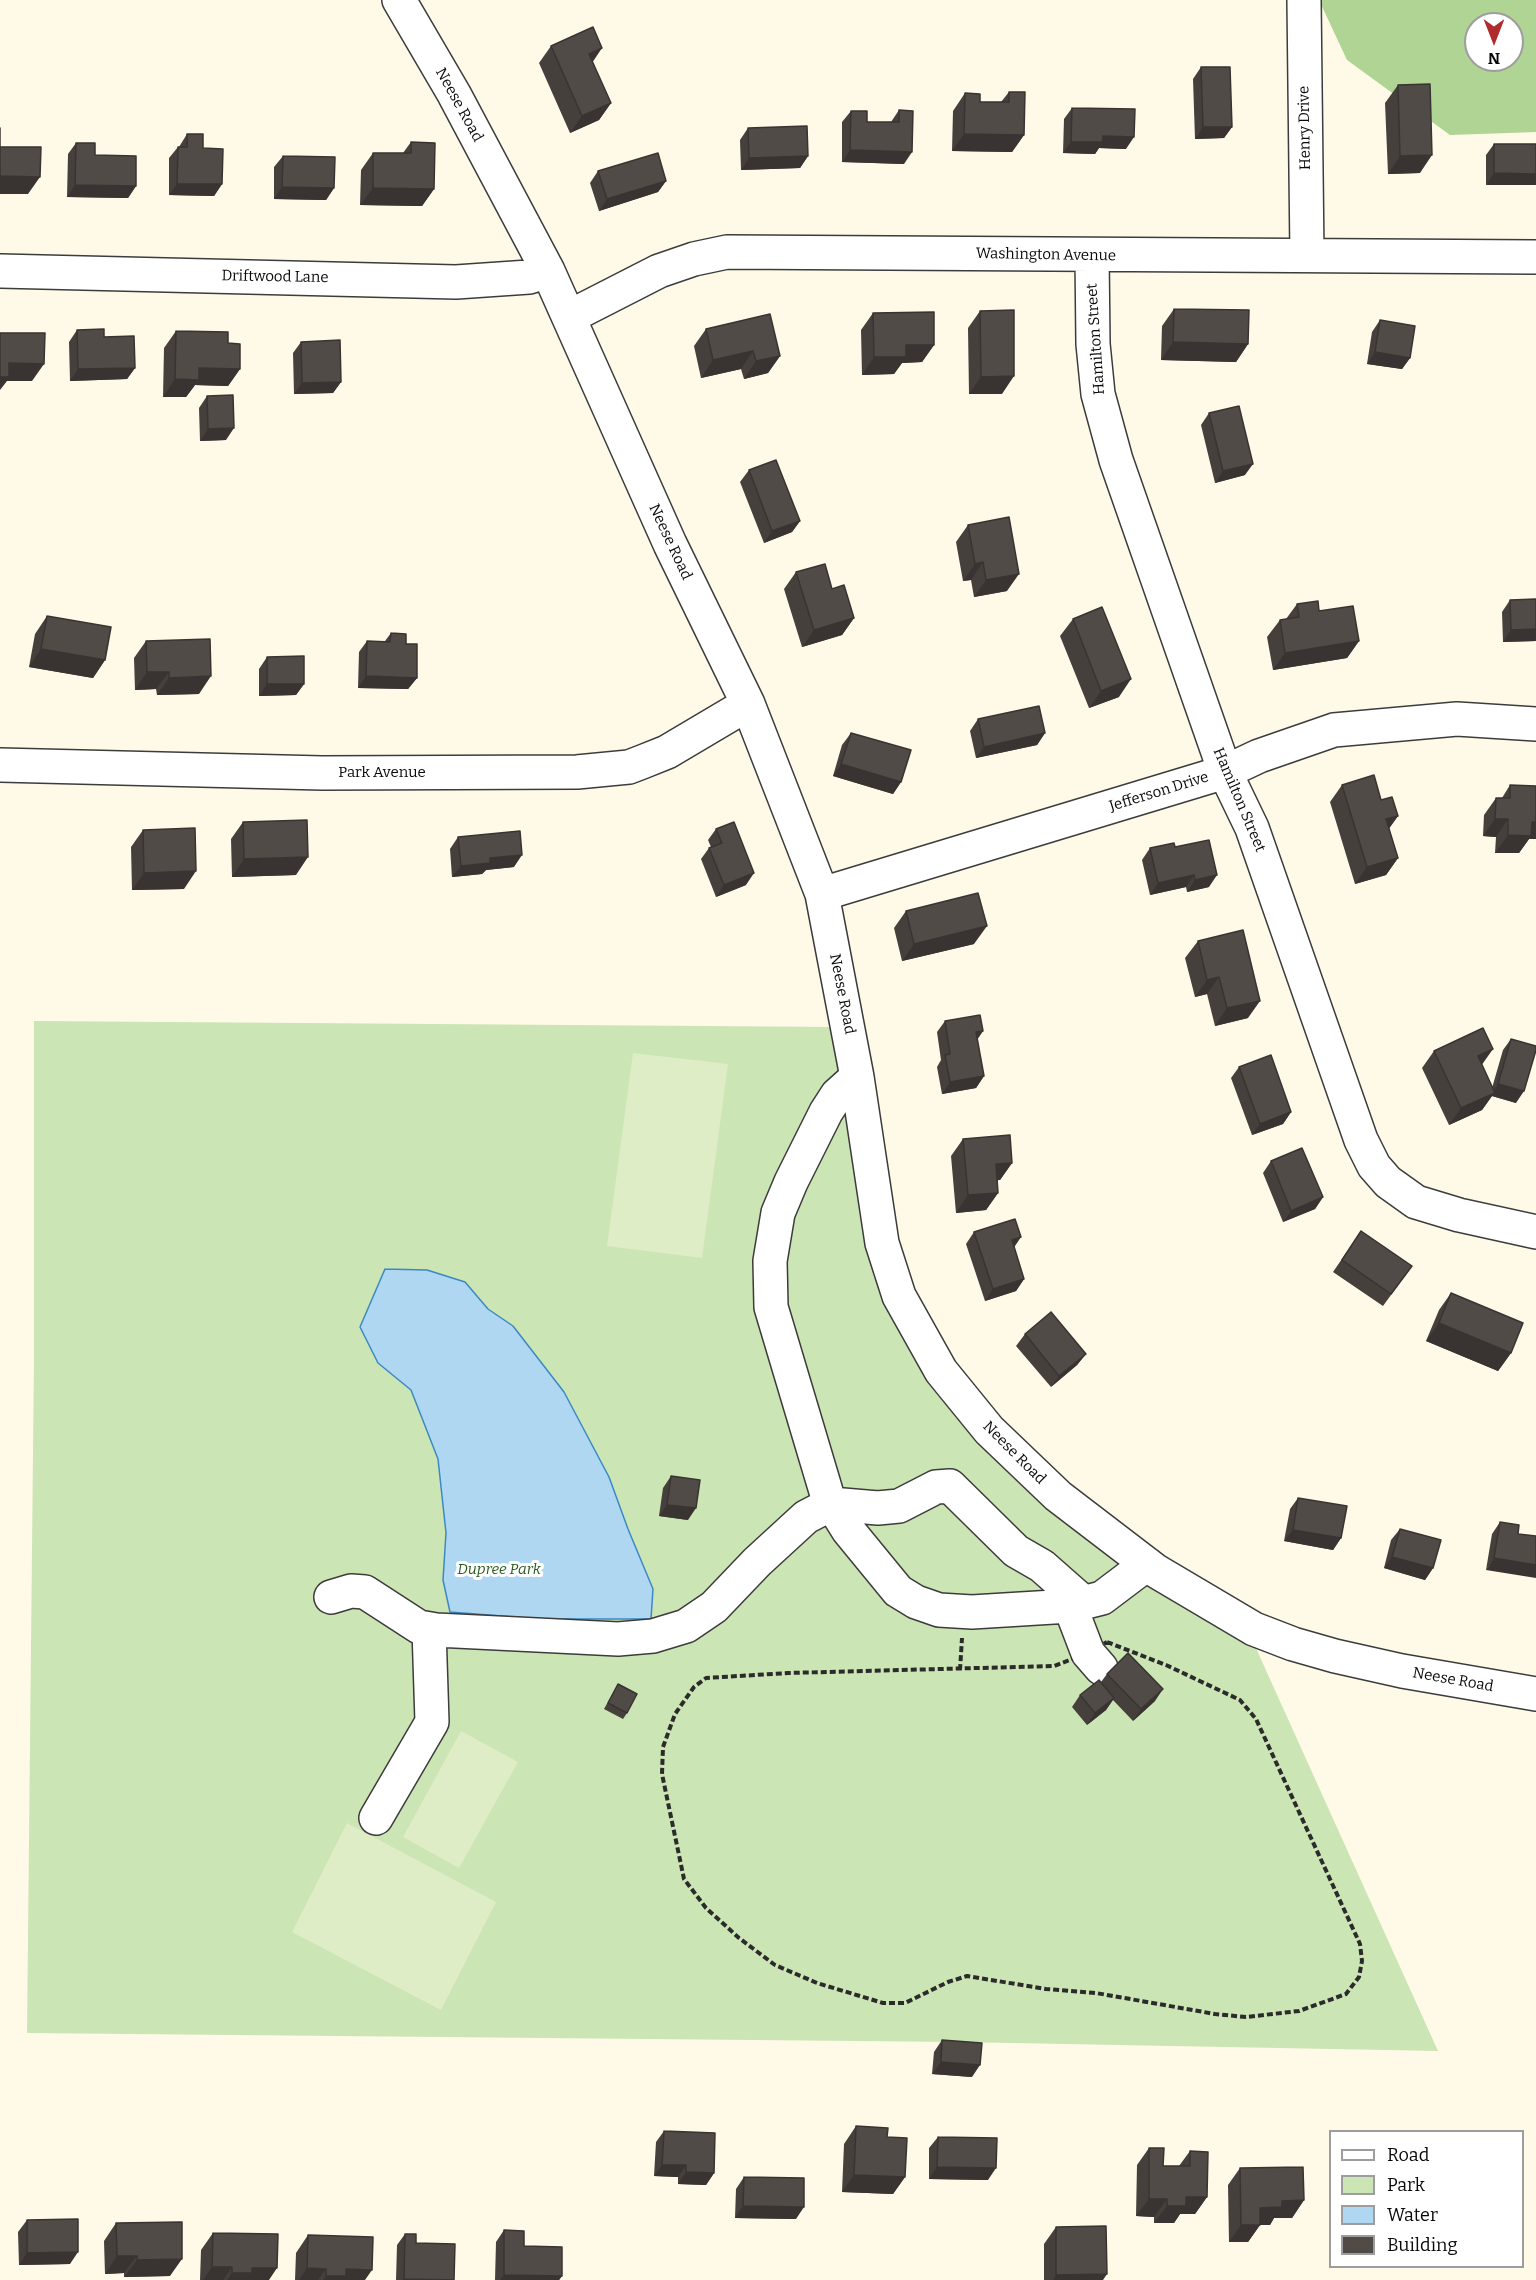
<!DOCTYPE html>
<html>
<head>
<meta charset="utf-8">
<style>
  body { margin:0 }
  #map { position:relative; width:1536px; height:2280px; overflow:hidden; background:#fefae7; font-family:Bitter,serif }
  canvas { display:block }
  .legend { position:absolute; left:1329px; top:2130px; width:195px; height:138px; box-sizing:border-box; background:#fff; border:2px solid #9d9d9d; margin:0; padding:8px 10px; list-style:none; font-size:18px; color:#090909 }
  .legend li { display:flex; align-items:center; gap:12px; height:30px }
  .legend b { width:30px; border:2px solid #9d9d9d }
  .north { position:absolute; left:1464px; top:12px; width:60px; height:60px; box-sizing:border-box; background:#fff; border:2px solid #9d9d9d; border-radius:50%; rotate:180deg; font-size:16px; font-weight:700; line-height:24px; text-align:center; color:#090909 }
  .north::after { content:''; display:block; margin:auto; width:21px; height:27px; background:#b02b2e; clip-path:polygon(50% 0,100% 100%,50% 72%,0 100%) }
</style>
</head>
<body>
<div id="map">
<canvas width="1536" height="2280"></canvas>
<ul class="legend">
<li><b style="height:8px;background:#fff"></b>Road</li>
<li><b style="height:16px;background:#cce5b4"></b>Park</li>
<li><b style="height:16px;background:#afd7f2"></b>Water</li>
<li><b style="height:16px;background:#514b47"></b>Building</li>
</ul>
<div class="north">N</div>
</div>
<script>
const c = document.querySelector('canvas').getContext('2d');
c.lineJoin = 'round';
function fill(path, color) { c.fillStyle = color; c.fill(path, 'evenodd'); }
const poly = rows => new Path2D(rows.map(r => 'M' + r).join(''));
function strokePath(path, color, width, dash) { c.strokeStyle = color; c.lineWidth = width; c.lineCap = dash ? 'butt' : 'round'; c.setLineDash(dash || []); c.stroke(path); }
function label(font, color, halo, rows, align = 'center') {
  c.font = font + ' Bitter,serif'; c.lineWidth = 6; c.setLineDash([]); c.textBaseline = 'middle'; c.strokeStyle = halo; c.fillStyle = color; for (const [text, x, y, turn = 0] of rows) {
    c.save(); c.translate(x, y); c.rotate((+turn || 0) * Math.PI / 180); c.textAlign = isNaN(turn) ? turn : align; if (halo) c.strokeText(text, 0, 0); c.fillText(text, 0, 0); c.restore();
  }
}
fill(poly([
  [34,1021,836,1027,919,1364,1255,1646,1438,2051,960,2042,27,2033,34,1357]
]), '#cce5b4');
fill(poly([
  [1319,0,1536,0,1536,132,1450,135,1347,60],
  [1476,24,1512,24,1512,60,1476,60]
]), '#afd494');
fill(poly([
  [633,1053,728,1064,702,1258,607,1246],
  [461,1731,518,1762,459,1868,403,1837],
  [347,1823,496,1902,441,2010,292,1932]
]), '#deedc5');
const water = poly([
  [385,1269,427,1270,465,1282,488,1309,513,1326,564,1392,609,1477,628,1529,653,1589,651,1619,540,1619,450,1612,443,1580,446,1533,438,1459,411,1390,378,1363,360,1327,385,1269]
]);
fill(water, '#afd7f2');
strokePath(water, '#3b89c4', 1.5);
const minor = poly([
  [399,0,454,94,548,271,670,544,748,704,822,894,857,1077,882,1243,899,1296,941,1371,989,1430,1058,1496,1156,1571,1254,1629,1293,1644,1335,1656,1402,1671,1536,1694],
  [1304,0,1307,255],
  [1092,255,1093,344,1098,394,1116,460,1225,772,1252,828,1361,1140,1374,1166,1388,1182,1416,1202,1459,1215,1536,1232],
  [0,271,456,282,529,277,548,271],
  [569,317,659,271,694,259,727,252,1536,257],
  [0,765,322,773,577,772,629,767,642,762,667,752,748,704],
  [822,894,1225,772,1259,756,1334,730,1457,719,1536,724],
  [857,1077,837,1095,826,1112,791,1182,778,1213,770,1261,771,1307,828,1498,848,1530,898,1591,916,1602,939,1610,972,1612,1070,1606,1102,1598,1147,1564],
  [331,1597,351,1591,365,1592,419,1627,436,1630,618,1639,653,1636,686,1626,714,1607,757,1562,806,1517,831,1504,878,1508,899,1506,936,1487,950,1486,1016,1551,1042,1566,1084,1603],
  [1070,1606,1088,1653,1101,1668],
  [376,1818,432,1722,429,1629]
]);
strokePath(minor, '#3c3c3c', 36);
strokePath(poly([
  [1107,1642,1166,1665,1240,1700,1256,1719,1360,1944,1362,1961,1359,1977,1346,1994,1299,2011,1246,2017,1215,2014,1096,1993,1046,1989,967,1976,948,1982,905,2003,883,2003,817,1983,775,1965,739,1938,706,1908,684,1879,662,1774,663,1747,675,1714,694,1687,706,1678,788,1673,1054,1666,1088,1653,1107,1642],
  [960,1670,962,1638]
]), '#2b2b2b', 4, [6, 3]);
strokePath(minor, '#fff', 33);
fill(poly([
  [551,46,611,103,599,120,570,133,539,63],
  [1201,67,1232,127,1224,138,1195,139,1193,79],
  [1398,85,1420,173,1388,174,1385,103],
  [1009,92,1024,135,1012,152,952,151,953,111,965,93,980,102,1001,102],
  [1072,108,1126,149,1099,148,1095,154,1063,153,1064,119],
  [899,110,904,164,842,162,842,122,851,111,867,122,891,122],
  [748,128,808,156,800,168,741,170,740,140],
  [187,134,203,148,222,184,214,196,169,195,169,158,178,147,179,147],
  [411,142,434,189,422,206,360,205,361,170,373,153,403,153],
  [76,143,95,155,136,186,128,198,67,197,68,154],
  [1494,144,1536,144,1486,185,1486,155],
  [283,156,334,188,326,200,274,199,274,167],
  [598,171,666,181,658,192,599,211,590,183],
  [1174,309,1248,344,1236,362,1161,360,1162,326],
  [980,311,1002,394,969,394,968,328],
  [873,313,934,345,922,362,902,363,894,374,862,375,861,330],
  [1380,320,1410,358,1402,369,1367,364,1372,332],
  [706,329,780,356,768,373,744,379,741,369,701,378,694,346],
  [77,330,135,368,127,379,70,381,69,342],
  [176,331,228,343,240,369,228,386,195,385,186,397,163,397,164,348],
  [301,342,341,382,333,393,294,394,293,353],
  [207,396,226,440,200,441,199,408],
  [1209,413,1245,475,1215,483,1201,425],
  [749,470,800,521,792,532,764,543,740,482],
  [968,525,1007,591,974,597,971,580,963,581,956,542],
  [796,572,854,618,842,635,802,647,784,589],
  [1536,599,1536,641,1503,642,1502,612,1510,600],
  [1297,604,1319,611,1359,641,1347,658,1273,670,1267,637,1280,620,1286,619],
  [47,616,105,660,93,678,29,667,35,634],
  [1073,619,1119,697,1089,708,1060,636],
  [391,633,406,644,417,678,408,689,358,688,359,652,367,641,385,641],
  [146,641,199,694,157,695,156,689,135,690,134,658],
  [267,657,304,684,296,695,259,696,259,669],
  [978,719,1045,733,1037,745,976,758,970,731],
  [851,733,901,782,893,794,833,776,842,745],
  [1342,785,1381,800,1398,816,1389,828,1398,858,1386,875,1355,884,1330,802],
  [1510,785,1529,839,1519,853,1495,853,1496,837,1483,836,1484,815,1496,798,1502,798],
  [243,822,296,875,232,877,231,839],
  [716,829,746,885,716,897,701,859,709,848,711,847,708,840],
  [143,830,184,889,132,890,131,847],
  [458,837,514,867,486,870,482,874,452,877,450,849],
  [1175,847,1209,887,1187,892,1186,887,1150,895,1142,860,1150,848],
  [906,911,974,944,902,961,894,928],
  [1198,941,1248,1018,1215,1026,1207,994,1195,997,1185,958],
  [945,1021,983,1031,977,1039,984,1076,976,1088,942,1094,937,1067,941,1060,937,1032],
  [1511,1039,1516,1103,1492,1096,1482,1110,1449,1125,1422,1068,1434,1051,1482,1065,1492,1088,1503,1050],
  [1239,1067,1291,1112,1283,1124,1252,1135,1231,1078],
  [963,1139,1012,1163,1000,1180,998,1180,998,1193,986,1210,956,1213,951,1156],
  [1271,1161,1323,1197,1315,1209,1283,1222,1263,1173],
  [1361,1231,1412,1266,1383,1306,1333,1272],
  [974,1232,1014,1247,1024,1279,1016,1291,985,1301,966,1244],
  [1451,1293,1511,1353,1498,1371,1426,1341,1439,1310],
  [1025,1334,1086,1354,1077,1365,1051,1387,1016,1346],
  [671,1476,688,1520,659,1516,663,1488],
  [1298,1498,1341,1538,1333,1550,1284,1541,1290,1509],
  [1500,1522,1519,1525,1486,1570,1492,1534],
  [1400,1529,1433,1568,1425,1580,1384,1568,1391,1540],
  [1107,1674,1155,1701,1133,1721,1113,1700,1106,1710,1087,1725,1072,1707,1080,1695,1101,1682],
  [618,1684,627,1713,623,1719,604,1709],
  [942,2040,972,2077,932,2074,934,2052],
  [856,2126,905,2177,893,2194,842,2192,844,2144],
  [664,2131,714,2173,706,2185,678,2184,678,2177,654,2176,656,2142],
  [938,2137,988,2180,929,2179,929,2148],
  [1149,2148,1163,2166,1179,2166,1190,2151,1207,2197,1195,2214,1180,2214,1174,2223,1154,2223,1154,2217,1136,2216,1137,2165],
  [1240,2168,1304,2200,1292,2218,1274,2218,1270,2225,1260,2225,1248,2242,1229,2242,1228,2185],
  [744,2177,796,2219,735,2218,736,2189],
  [1330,2179,1330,2216,1329,2216,1329,2181],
  [27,2220,70,2264,19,2265,18,2232],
  [116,2223,170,2276,124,2277,124,2273,105,2274,104,2241],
  [1056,2227,1103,2280,1044,2280,1044,2244],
  [504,2230,562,2276,559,2280,495,2280,496,2242],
  [213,2233,269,2280,200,2280,201,2250],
  [405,2234,416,2243,454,2280,396,2280,397,2245],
  [308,2235,365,2280,295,2280,296,2253]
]), '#46403d');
fill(poly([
  [602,48,590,66,589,54],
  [611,103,599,120,570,133,582,116],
  [1203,127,1232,127,1224,138,1195,139],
  [964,134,1024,135,1012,152,952,151],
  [1103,136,1134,137,1126,149,1099,148,1095,154,1063,153,1071,142],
  [850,150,912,152,904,164,842,162],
  [1432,155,1420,173,1388,174,1400,156],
  [808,156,800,168,741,170,749,158],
  [1494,173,1536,174,1536,185,1486,185],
  [0,176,40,177,28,194,0,194],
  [666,181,658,192,599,211,607,199],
  [177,184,222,184,214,196,169,195],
  [75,185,136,186,128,198,67,197],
  [282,187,334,188,326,200,274,199],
  [373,188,434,189,422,206,360,205],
  [1173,342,1248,344,1236,362,1161,360],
  [906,345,934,345,922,362,902,363,894,374,862,375,874,357],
  [753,351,741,369,701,378,713,360],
  [1375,352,1410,358,1402,369,1367,364],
  [780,356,768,373,744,379,756,361],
  [9,363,44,364,32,381,7,381,0,390,0,376],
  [135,368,127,379,70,381,78,369],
  [199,368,240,369,228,386,195,385,186,397,163,397,175,379],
  [1014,376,1002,394,969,394,981,377],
  [341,382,333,393,294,394,302,383],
  [234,428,226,440,200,441,208,429],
  [1253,464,1245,475,1215,483,1223,471],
  [800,521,792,532,764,543,772,531],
  [983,562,971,580,963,581,975,564],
  [1019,574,1007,591,974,597,986,580],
  [854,618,842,635,802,647,814,630],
  [1536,629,1536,641,1503,642,1511,630],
  [1359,641,1347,658,1273,670,1285,653],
  [41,649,105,660,93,678,29,667],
  [147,672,169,672,156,689,135,690],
  [211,676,199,694,157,695,169,678],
  [366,676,417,678,408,689,358,688],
  [1131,679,1119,697,1089,708,1101,691],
  [267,684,304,684,296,695,259,696],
  [1045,733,1037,745,976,758,984,747],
  [841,764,901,782,893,794,833,776],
  [1398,816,1386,833,1386,819],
  [1495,819,1508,819,1496,837,1483,836],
  [1532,822,1536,822,1536,839,1529,839,1519,853,1495,853,1508,835],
  [522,855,514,867,486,870,482,874,452,877,461,866,490,858],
  [308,857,296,875,232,877,244,859],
  [1398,858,1386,875,1355,884,1367,867],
  [196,871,184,889,132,890,144,873],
  [754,873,746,885,716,897,724,885],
  [1194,875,1186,887,1150,895,1158,883],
  [1217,875,1209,887,1187,892,1195,880],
  [987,926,974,944,902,961,914,944],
  [1219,977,1207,994,1195,997,1207,980],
  [1260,1001,1248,1018,1215,1026,1227,1008],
  [983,1031,975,1043,976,1032],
  [1493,1049,1481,1066,1478,1056],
  [984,1076,976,1088,942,1094,950,1082],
  [1498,1084,1524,1091,1516,1103,1492,1096,1482,1110,1449,1125,1461,1108,1491,1094],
  [1291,1112,1283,1124,1252,1135,1260,1124],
  [1012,1163,1000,1180,984,1181,996,1164],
  [998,1193,986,1210,956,1213,968,1195],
  [1323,1197,1315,1209,1283,1222,1291,1211],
  [1021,1237,1013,1249,1012,1240],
  [1024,1279,1016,1291,985,1301,993,1289],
  [1439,1323,1511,1353,1498,1371,1426,1341],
  [1086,1354,1077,1365,1051,1387,1059,1376],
  [667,1505,696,1508,688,1520,659,1516],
  [1293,1530,1341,1538,1333,1550,1284,1541],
  [1392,1557,1433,1568,1425,1580,1384,1568],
  [1494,1558,1536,1565,1536,1578,1486,1570],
  [1163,1689,1155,1701,1133,1721,1141,1709],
  [1114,1698,1106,1710,1087,1725,1095,1713],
  [941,2062,980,2065,972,2077,932,2074],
  [662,2165,686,2165,678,2177,654,2176],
  [937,2167,996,2168,988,2180,929,2179],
  [686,2172,714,2173,706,2185,678,2184],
  [854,2175,905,2177,893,2194,842,2192],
  [1186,2197,1207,2197,1195,2214,1180,2214,1174,2223,1154,2223,1167,2206],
  [1149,2199,1167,2199,1154,2217,1136,2216],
  [1304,2200,1292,2218,1274,2218,1270,2225,1259,2225,1260,2225,1248,2242,1229,2242,1241,2225,1260,2208,1282,2201],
  [743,2206,804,2207,796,2219,735,2218],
  [78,2252,70,2264,19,2265,27,2253],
  [117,2256,137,2256,124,2273,105,2274],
  [182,2259,170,2276,124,2277,137,2260],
  [212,2267,232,2267,223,2280,203,2280],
  [252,2268,277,2268,269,2280,227,2280,232,2273],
  [307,2268,326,2269,318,2280,299,2280],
  [346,2269,372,2270,365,2280,323,2280,326,2276],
  [1107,2274,1103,2280,1053,2280,1056,2275],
  [504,2275,562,2276,559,2280,500,2280],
  [404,2279,448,2280,403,2280]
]), '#393432');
const building = poly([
  [593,27,602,48,589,54,611,103,582,116,551,46,593,27],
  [1201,67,1230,67,1232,127,1203,127,1201,67],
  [1430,84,1432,155,1400,156,1398,85,1430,84],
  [1009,92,1025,92,1024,135,964,134,965,93,980,94,980,102,1009,102,1009,92],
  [1072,108,1135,109,1134,137,1103,136,1103,142,1071,142,1072,108],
  [899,110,913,111,912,152,850,150,851,111,867,111,867,122,899,122,899,110],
  [807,126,808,156,749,158,748,128,807,126],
  [0,128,0,147,41,147,40,177,0,176,0,128],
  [187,134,203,134,203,148,223,149,222,184,177,184,178,147,187,147,187,134],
  [411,142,435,143,434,189,373,188,373,153,411,153,411,142],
  [76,143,95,143,95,155,136,156,136,186,75,185,76,143],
  [1494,144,1536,144,1536,174,1494,173,1494,144],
  [658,153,666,181,607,199,598,171,658,153],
  [283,156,335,157,334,188,282,187,283,156],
  [1174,309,1249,310,1248,344,1173,342,1174,309],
  [1014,310,1014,376,981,377,980,311,1014,310],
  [934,312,934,345,906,345,906,357,874,357,873,313,934,312],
  [770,314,780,356,756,361,753,351,713,360,706,329,770,314],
  [1380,320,1415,326,1410,358,1375,352,1380,320],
  [104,329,104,337,134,336,135,368,78,369,77,330,104,329],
  [176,331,228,332,228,343,240,344,240,369,199,368,199,380,175,379,176,331],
  [0,333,45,333,44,364,9,363,9,377,0,377,0,333],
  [340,340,341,382,302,383,301,342,340,340],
  [233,395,234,428,208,429,207,396,233,395],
  [1239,406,1253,464,1223,471,1209,413,1239,406],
  [776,460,800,521,772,531,749,470,776,460],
  [1009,517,1019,574,986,580,983,562,975,564,968,525,1009,517],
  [825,564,832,589,844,585,854,618,814,630,796,572,825,564],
  [1536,599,1536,629,1511,630,1510,600,1536,599],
  [1318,601,1319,611,1353,606,1359,641,1285,653,1280,620,1299,617,1297,604,1318,601],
  [1102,607,1131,679,1101,691,1073,619,1102,607],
  [47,616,111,627,105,660,41,649,47,616],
  [391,633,406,634,406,644,417,644,417,678,366,676,367,641,390,642,391,633],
  [210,639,211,676,169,678,169,672,147,672,146,641,210,639],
  [304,656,304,684,267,684,267,657,304,656],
  [1039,706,1045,733,984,747,978,719,1039,706],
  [851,733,911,750,901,782,841,764,851,733],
  [1374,775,1381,800,1392,797,1398,816,1386,819,1398,858,1367,867,1342,785,1374,775],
  [1510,785,1536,786,1536,822,1532,822,1531,836,1508,835,1508,819,1495,819,1496,798,1510,798,1510,785],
  [307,820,308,857,244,859,243,822,307,820],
  [734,822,754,873,724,885,709,848,722,843,716,829,734,822],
  [195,828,196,871,144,873,143,830,195,828],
  [520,831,522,855,490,858,490,863,461,866,458,837,520,831],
  [1209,840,1217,875,1195,880,1194,875,1158,883,1150,848,1174,843,1175,847,1209,840],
  [978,893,987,926,914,944,906,911,978,893],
  [1243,930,1260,1001,1227,1008,1219,977,1207,980,1198,941,1243,930],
  [980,1015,983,1031,976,1032,984,1076,950,1082,945,1055,950,1054,945,1021,980,1015],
  [1483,1028,1493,1049,1478,1056,1495,1093,1461,1108,1434,1051,1483,1028],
  [1511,1039,1536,1046,1536,1050,1524,1091,1498,1084,1511,1039],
  [1271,1055,1291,1112,1260,1124,1239,1067,1271,1055],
  [1010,1135,1012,1163,996,1164,998,1193,968,1195,963,1139,1010,1135],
  [1302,1148,1323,1197,1291,1211,1271,1161,1302,1148],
  [1015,1219,1021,1237,1012,1240,1024,1279,993,1289,974,1232,1015,1219],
  [1361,1231,1412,1266,1391,1294,1342,1260,1361,1231],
  [1451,1293,1523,1323,1511,1353,1439,1323,1451,1293],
  [1051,1312,1086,1354,1059,1376,1025,1334,1051,1312],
  [671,1476,700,1480,696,1508,667,1505,671,1476],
  [1298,1498,1347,1506,1341,1538,1293,1530,1298,1498],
  [1500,1522,1519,1525,1518,1534,1536,1536,1536,1565,1494,1558,1500,1522],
  [1400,1529,1441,1540,1433,1568,1392,1557,1400,1529],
  [1128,1653,1163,1689,1141,1709,1107,1674,1128,1653],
  [1099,1680,1114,1698,1095,1713,1080,1695,1099,1680],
  [618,1684,637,1694,627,1713,608,1703,618,1684],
  [942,2040,982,2043,980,2065,941,2062,942,2040],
  [856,2126,888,2128,887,2137,907,2138,905,2177,854,2175,856,2126],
  [664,2131,715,2133,714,2173,686,2172,686,2165,662,2165,664,2131],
  [938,2137,997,2138,996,2168,937,2167,938,2137],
  [1149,2148,1164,2148,1163,2166,1190,2166,1190,2151,1208,2152,1207,2197,1186,2197,1186,2206,1167,2206,1167,2199,1149,2199,1149,2148],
  [1303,2167,1304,2200,1282,2201,1282,2207,1260,2208,1260,2225,1241,2225,1240,2168,1303,2167],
  [744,2177,804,2178,804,2207,743,2206,744,2177],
  [78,2219,78,2252,27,2253,27,2220,78,2219],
  [182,2222,182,2259,137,2260,137,2256,117,2256,116,2223,182,2222],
  [1106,2226,1107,2274,1056,2275,1056,2227,1106,2226],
  [504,2230,524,2231,524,2246,562,2247,562,2276,504,2275,504,2230],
  [213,2233,278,2234,277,2268,252,2268,252,2273,232,2273,232,2267,212,2267,213,2233],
  [405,2234,416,2234,416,2243,455,2244,454,2280,404,2279,405,2234],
  [308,2235,373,2237,372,2270,346,2269,346,2276,326,2276,326,2269,307,2268,308,2235]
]);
fill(building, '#514b47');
strokePath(building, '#393432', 1.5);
label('15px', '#090909', '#fff', [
  ["Neese Road",459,105,61],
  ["Henry Drive",1305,128,-91],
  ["Washington Avenue",1046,255,1],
  ["Driftwood Lane",275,277,1],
  ["Hamilton Street",1096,339,-94],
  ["Neese Road",670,542,65],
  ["Park Avenue",382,773],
  ["Jefferson Drive",1159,792,-17],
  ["Hamilton Street",1239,800,67],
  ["Neese Road",842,994,79],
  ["Neese Road",1014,1453,45],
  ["Neese Road",1453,1680,10]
]);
label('italic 15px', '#2a5c1f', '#fff', [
  ["Dupree Park",499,1570]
]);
</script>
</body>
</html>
